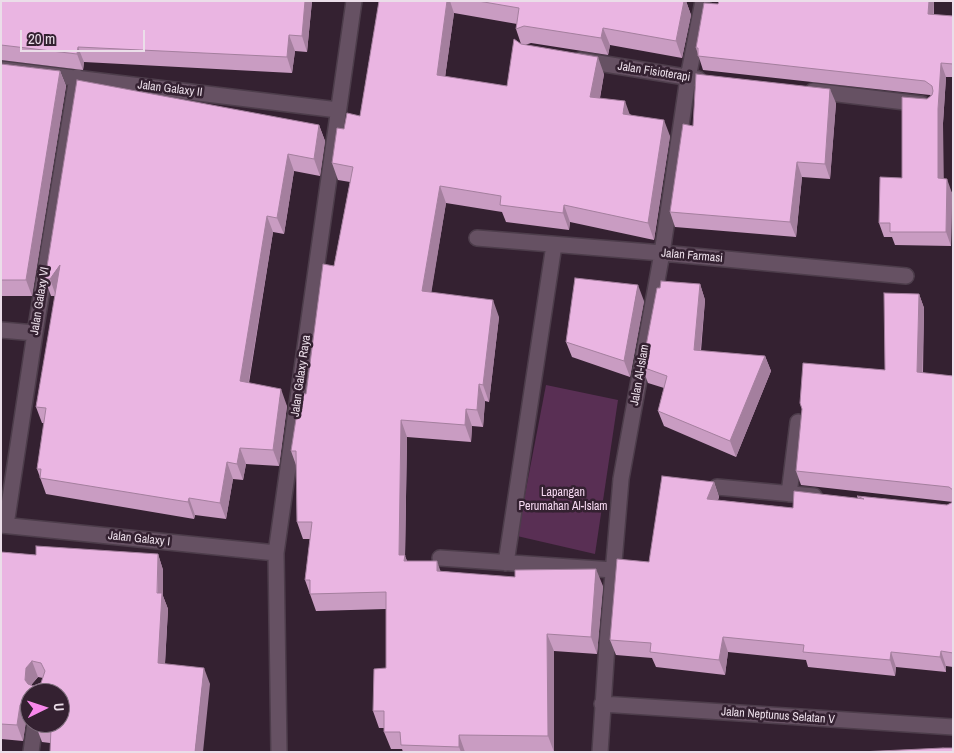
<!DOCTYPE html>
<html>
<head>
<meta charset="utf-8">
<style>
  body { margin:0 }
  #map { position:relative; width:954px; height:753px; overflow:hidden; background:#342131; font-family:"Archivo Narrow",sans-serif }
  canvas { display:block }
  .frame { position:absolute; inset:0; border:2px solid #ebdee9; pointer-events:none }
  .north { position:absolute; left:20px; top:683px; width:50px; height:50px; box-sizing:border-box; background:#342131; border:1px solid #7d6d7b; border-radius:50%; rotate:86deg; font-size:14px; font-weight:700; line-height:20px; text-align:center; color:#ebdee9 }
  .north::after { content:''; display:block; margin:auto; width:18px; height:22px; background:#f888eb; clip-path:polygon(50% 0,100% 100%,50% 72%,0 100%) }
  .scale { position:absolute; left:20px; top:30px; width:125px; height:22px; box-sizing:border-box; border:2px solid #ebdee9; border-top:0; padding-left:6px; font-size:15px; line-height:18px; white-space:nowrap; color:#ebdee9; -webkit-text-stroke:4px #342131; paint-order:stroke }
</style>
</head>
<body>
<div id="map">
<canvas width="954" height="753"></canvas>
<div class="frame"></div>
<div class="north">U</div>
<div class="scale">20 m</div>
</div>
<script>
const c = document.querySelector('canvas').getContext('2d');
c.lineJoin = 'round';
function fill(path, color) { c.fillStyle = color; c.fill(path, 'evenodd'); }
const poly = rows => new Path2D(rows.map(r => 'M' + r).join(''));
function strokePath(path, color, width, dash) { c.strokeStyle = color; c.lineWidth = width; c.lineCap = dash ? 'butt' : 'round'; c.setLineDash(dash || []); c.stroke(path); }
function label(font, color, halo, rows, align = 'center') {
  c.font = font + ' "Archivo Narrow",sans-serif'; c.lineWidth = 5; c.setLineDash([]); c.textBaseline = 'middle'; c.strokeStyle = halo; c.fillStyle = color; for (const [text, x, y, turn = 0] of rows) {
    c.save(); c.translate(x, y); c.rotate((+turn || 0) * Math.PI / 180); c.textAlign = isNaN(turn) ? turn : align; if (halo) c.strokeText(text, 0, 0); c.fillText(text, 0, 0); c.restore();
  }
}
fill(poly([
  [546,385,618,400,595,554,517,536]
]), '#592f54');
const minor = poly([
  [580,60,698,79],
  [1,69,338,110],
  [813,91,922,104],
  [477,238,662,253,906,276],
  [1,330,35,333],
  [717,487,814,496],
  [789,494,798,422],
  [1,525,276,553],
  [6,525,35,333,77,77],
  [440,558,613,570],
  [506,563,554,245],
  [602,704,953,727],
  [31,752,35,723],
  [279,752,276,553,354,1],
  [600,752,607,645,621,479,662,253,688,78,703,1]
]);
strokePath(minor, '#4d3d4b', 18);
strokePath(minor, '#665163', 15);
fill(poly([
  [1,1,312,1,307,52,295,51,292,73,84,62,83,70,1,60],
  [379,1,686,1,691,15,682,58,610,45,608,55,531,43,525,45,604,74,600,98,670,136,654,240,570,222,569,230,506,222,502,212,446,203,431,292,499,317,489,402,485,401,483,427,472,426,471,442,407,437,405,556,407,561,440,571,603,586,597,654,554,651,554,752,403,752,402,749,391,749,384,732,384,728,379,728,373,711,386,668,386,609,316,611,305,580,310,539,303,539,297,522,296,465,291,451,306,394,334,266,350,182,338,180,332,163,344,129,360,116],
  [454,13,517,24,516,29,521,44,507,86,445,77],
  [719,1,934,1,934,15,953,16,953,77,946,77,943,123,943,178,952,193,951,246,895,245,892,237,884,237,879,223,902,178,927,99,931,96,930,95,703,70,696,48,718,4],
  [1,64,60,71,66,86,32,296,1,296],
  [836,103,830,179,802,177,796,237,675,227,670,212,693,126],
  [319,125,325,141,320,176,294,171,284,234,273,232,249,383,287,406,279,466,246,464,243,480,233,479,226,519,195,515,194,519,46,494,37,469,44,423,42,423,36,407,55,296,51,296,45,279],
  [700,284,705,300,701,351,765,356,771,371,736,457,664,426,658,411,664,388,648,383,642,367,660,288],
  [919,294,924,308,923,373,953,376,953,502,801,485,796,471,885,370],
  [644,301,630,377,572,357,566,342],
  [714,482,719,497,718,500,793,508,858,499,857,496,947,505,953,502,953,667,946,666,946,672,896,667,895,676,808,667,806,660,728,652,725,675,656,667,652,658,616,655,610,640,649,562],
  [1,552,36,555,158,554,163,570,163,596,168,609,165,664,210,684,50,743,42,742,36,726,60,723,30,693,30,716,26,721,23,741,1,739],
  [38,677,43,678,41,683,33,686,32,686,32,684]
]), '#c99cc2');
fill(poly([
  [305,1,312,1,307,52,302,36],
  [447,1,450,1,454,13,443,92,437,75],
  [684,1,686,1,691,15,682,58,676,41],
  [929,1,934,1,933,28,928,14],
  [603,28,610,45,608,55,601,38],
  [289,35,295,51,292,73,287,57],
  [78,47,84,62,83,70,77,54],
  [598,57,604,74,597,114,590,97],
  [941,63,946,77,943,123,944,192,938,178,938,109],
  [60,71,66,86,32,296,26,280],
  [830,89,836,103,830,179,825,164],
  [625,101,631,118,623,114],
  [664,120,670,136,654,240,648,223],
  [319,125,325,141,320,176,314,159],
  [288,154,294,171,284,234,277,218],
  [797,162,802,177,796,237,790,222],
  [947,179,952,193,951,246,946,232],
  [440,186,446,203,429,307,422,291],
  [564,205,570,222,569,230,563,213],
  [267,216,273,232,246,398,240,381],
  [60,265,56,296,50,279],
  [700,284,705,300,699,366,694,350],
  [638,285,644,301,630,377,624,361],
  [919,294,924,308,922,386,917,372],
  [493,300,499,317,489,402,483,385],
  [765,356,771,371,736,457,730,441],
  [479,384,485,401,483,427,477,410],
  [281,389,287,406,279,466,273,450],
  [466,409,472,426,471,442,465,425],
  [401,420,407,437,405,556,411,571,399,555],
  [240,448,246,464,243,480,237,464],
  [227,462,233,479,226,519,220,503],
  [714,482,719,497,713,514,707,499],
  [189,498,195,515,194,519,188,502],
  [158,554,163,570,163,596,168,609,164,679,158,663],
  [437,561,443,578,437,571],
  [596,569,603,586,597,654,591,637],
  [547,634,554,651,554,752,548,736],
  [723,637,728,652,725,675,719,660],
  [941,651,946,666,946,672,940,657],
  [891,652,896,667,895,676,890,660],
  [32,661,38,677,32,684,31,693,25,680,26,668],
  [204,668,210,684,203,752,195,752],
  [26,698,30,709,30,716,26,721,23,741,17,725,20,705],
  [459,735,465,752,461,752,459,747]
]), '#a47f9e');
const building = poly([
  [1,1,305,1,302,36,289,35,287,57,78,47,77,54,1,45,1,1],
  [379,1,447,1,437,75,507,86,514,39,521,44,598,57,590,97,625,101,623,114,664,120,648,223,564,205,563,213,500,205,501,196,440,186,422,291,493,300,483,385,479,384,477,410,466,409,465,425,401,420,399,555,405,555,404,561,437,561,437,571,515,577,515,570,596,569,591,637,547,634,548,736,459,735,459,747,401,745,400,732,384,732,384,711,373,711,374,669,386,668,386,592,310,594,310,580,305,580,312,522,297,522,296,451,291,451,300,393,306,394,323,264,334,266,353,167,332,163,337,128,344,129,347,113,360,116,379,1],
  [478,1,684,1,676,41,603,28,601,38,524,26,516,29,519,8,478,1],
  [719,1,929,1,928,14,953,16,953,64,941,63,938,109,938,178,947,179,946,232,890,232,890,223,879,223,880,177,902,178,902,97,927,99,932,95,933,91,932,86,925,81,698,56,698,48,696,48,704,3,718,4,719,1],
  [1,64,60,71,26,280,1,280,1,64],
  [696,74,830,89,825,164,797,162,790,222,670,212,683,124,693,126,696,74],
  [77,80,319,125,314,159,288,154,277,218,267,216,240,381,281,389,273,450,240,448,237,464,227,462,220,503,189,498,188,502,40,478,41,469,37,469,46,408,36,407,60,265,50,279,45,279,77,80],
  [575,278,638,285,624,361,566,342,575,278],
  [661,281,700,284,694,350,765,356,730,441,658,411,667,376,642,367,657,288,660,288,661,281],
  [884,293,919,294,917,372,953,376,953,490,949,487,796,471,802,409,800,403,803,363,885,370,884,293],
  [662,476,714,482,707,499,793,508,794,491,864,499,857,496,947,505,953,502,953,653,941,651,940,657,891,652,890,660,803,652,804,645,723,637,719,660,650,652,651,643,610,640,617,559,649,562,662,476],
  [36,546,158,554,157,593,162,593,158,663,204,668,195,752,50,752,51,728,36,726,36,723,60,723,60,693,30,693,30,699,26,698,20,705,17,725,1,724,1,552,36,555,36,546],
  [32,661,41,663,45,671,41,683,33,686,28,684,25,680,26,668,32,661],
  [943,748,953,748,953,752,859,752,943,748]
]);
fill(building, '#eab5e2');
strokePath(building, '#a47f9e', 1);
label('12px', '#ebdee9', '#342131', [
  ["Jalan Fisioterapi",654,72,9],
  ["Jalan Galaxy II",170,89,7],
  ["Jalan Farmasi",692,256,5],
  ["Jalan Galaxy VI",40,301,-81],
  ["Jalan Al-Islam",640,375,-80],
  ["Jalan Galaxy Raya",301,376,-82],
  ["Jalan Galaxy I",139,539,6],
  ["Jalan Neptunus Selatan V",778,716,4]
]);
label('12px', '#f7d9f2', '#342131', [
  ["Lapangan",563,493],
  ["Perumahan Al-Islam",563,507]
]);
</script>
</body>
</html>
